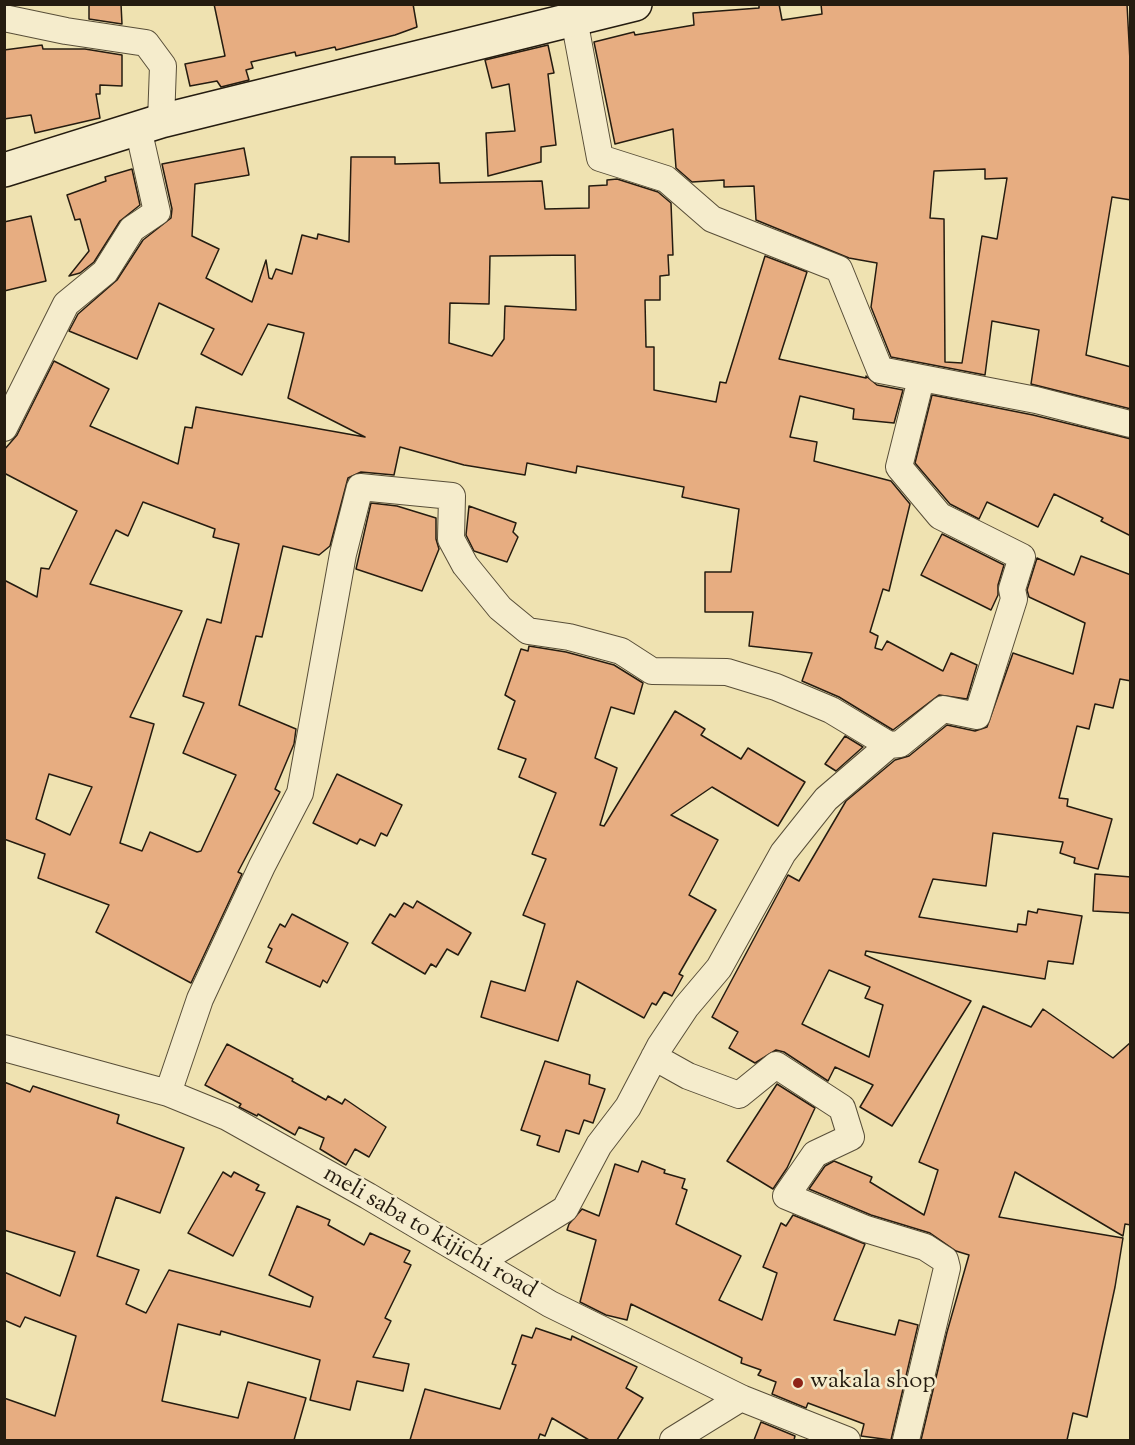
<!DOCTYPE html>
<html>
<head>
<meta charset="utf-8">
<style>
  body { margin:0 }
  #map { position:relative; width:1135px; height:1445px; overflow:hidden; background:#efe2b1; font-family:"Sorts Mill Goudy",serif }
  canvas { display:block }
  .frame { position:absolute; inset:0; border:6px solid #251c10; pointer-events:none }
</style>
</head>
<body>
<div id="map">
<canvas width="1135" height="1445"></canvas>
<div class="frame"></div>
</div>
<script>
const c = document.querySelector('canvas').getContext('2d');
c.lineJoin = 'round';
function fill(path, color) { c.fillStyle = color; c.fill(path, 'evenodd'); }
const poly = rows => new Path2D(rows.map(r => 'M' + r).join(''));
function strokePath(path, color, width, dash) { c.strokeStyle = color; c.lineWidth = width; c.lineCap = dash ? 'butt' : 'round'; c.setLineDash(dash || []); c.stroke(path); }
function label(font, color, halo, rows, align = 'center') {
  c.font = font + ' "Sorts Mill Goudy",serif'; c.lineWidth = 5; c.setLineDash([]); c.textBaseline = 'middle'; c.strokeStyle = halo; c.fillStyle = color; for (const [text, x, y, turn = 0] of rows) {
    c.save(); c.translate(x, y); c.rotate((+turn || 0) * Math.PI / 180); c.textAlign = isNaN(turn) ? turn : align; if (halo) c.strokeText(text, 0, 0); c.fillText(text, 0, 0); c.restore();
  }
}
const building = poly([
  [89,4,121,4,122,24,89,19,89,4],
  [214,4,413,4,417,27,395,35,336,50,335,47,296,56,295,52,251,62,253,68,246,70,249,80,221,87,217,81,190,86,185,64,225,56,214,4],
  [759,4,779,4,782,20,822,14,821,4,1127,4,1131,80,1131,200,1112,197,1086,355,1131,367,1131,409,1031,384,1039,330,992,321,985,375,891,357,871,307,877,263,849,258,756,220,754,186,724,187,724,180,692,182,676,168,673,129,615,144,594,42,634,32,635,35,694,25,693,13,759,8,759,4],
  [985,169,985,179,1007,178,997,239,982,236,962,363,945,362,944,219,930,218,934,171,985,169],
  [42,45,43,49,85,49,122,55,122,86,100,85,100,94,96,94,100,118,35,133,31,115,4,119,4,50,42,45],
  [548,45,554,73,548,74,556,145,541,147,541,162,488,176,486,133,515,131,509,84,492,88,485,60,548,45],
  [244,148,249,175,195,184,192,236,219,249,206,278,252,302,266,260,269,278,272,279,276,269,292,274,302,235,317,239,318,234,349,242,351,157,395,157,395,164,439,163,440,183,542,181,545,209,589,208,589,186,607,185,607,180,617,179,658,192,671,203,673,255,668,255,669,275,660,276,660,300,645,300,646,347,654,347,654,390,716,402,720,382,726,383,765,256,807,272,779,359,866,378,866,376,877,385,903,390,894,423,853,419,854,409,800,396,790,437,817,442,814,461,891,481,910,504,889,591,883,589,870,632,878,636,875,648,882,650,887,641,943,671,951,653,977,665,967,699,939,695,893,730,839,697,802,681,812,653,749,646,753,612,705,612,705,572,731,572,739,509,682,497,684,487,577,466,576,473,527,463,525,475,464,465,400,447,394,475,361,472,348,478,330,546,319,555,283,546,262,637,256,636,239,705,296,729,294,744,275,789,280,792,238,872,242,874,191,983,96,932,109,905,38,878,45,854,4,839,4,580,37,597,41,568,49,569,77,511,4,473,4,450,17,435,54,361,109,389,90,426,178,464,185,427,192,428,196,407,365,437,288,398,304,333,268,324,242,375,201,354,214,329,159,303,137,359,69,331,78,314,117,280,143,240,171,218,172,209,162,164,244,148],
  [575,255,576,310,505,306,504,339,492,356,449,343,450,303,489,304,490,256,575,255],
  [143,502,215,529,213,537,239,544,221,623,207,619,183,696,204,703,183,753,236,775,201,851,197,852,150,832,142,851,120,843,154,724,130,717,182,611,90,584,116,530,128,536,143,502],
  [49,774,92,787,70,835,36,819,49,774],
  [132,169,140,205,120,221,94,262,80,273,69,276,89,251,80,219,75,220,67,195,106,181,105,177,132,169],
  [31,216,46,281,4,291,4,222,31,216],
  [932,395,1033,415,1131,439,1131,536,1101,521,1103,518,1054,494,1038,527,987,502,979,519,950,504,915,463,932,395],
  [371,503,397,506,436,518,436,539,439,549,422,591,356,569,371,503],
  [469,506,516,523,513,532,518,537,507,562,474,551,466,535,469,506],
  [942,534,1004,565,998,585,998,595,991,610,921,575,942,534],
  [1081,556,1131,575,1131,681,1120,679,1113,708,1095,704,1089,729,1077,726,1059,798,1068,799,1067,806,1112,819,1098,869,1074,863,1075,858,1060,853,1063,842,993,833,986,886,933,879,919,917,1017,932,1018,924,1026,925,1028,911,1037,913,1038,909,1082,916,1073,964,1048,961,1045,979,866,951,865,955,971,1001,892,1126,860,1107,873,1085,835,1067,828,1081,784,1052,776,1050,755,1063,729,1048,738,1032,712,1017,788,875,799,881,846,801,895,760,909,756,947,725,975,731,987,727,1013,653,1073,674,1085,623,1029,597,1027,590,1037,558,1074,575,1081,556],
  [829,970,870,987,865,998,883,1005,869,1057,802,1024,829,970],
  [529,646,566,652,614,665,643,683,634,714,611,707,595,758,617,768,600,825,604,826,675,711,705,729,701,735,741,759,748,748,805,782,778,826,712,787,671,815,718,840,689,895,716,910,679,974,683,976,672,996,664,992,656,1005,652,1003,644,1018,577,981,558,1041,481,1017,491,981,525,991,545,924,523,915,546,859,532,854,556,793,519,777,526,759,498,749,515,701,505,695,521,649,528,651,529,646],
  [845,736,863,747,836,771,825,764,845,736],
  [337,774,402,805,387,836,381,833,375,846,360,839,357,844,313,823,337,774],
  [1095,874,1131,877,1131,913,1093,911,1095,874],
  [417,901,471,933,458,955,447,949,436,967,431,964,425,974,372,943,390,914,395,917,404,903,413,908,417,901],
  [292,914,348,943,327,983,323,980,320,987,266,962,272,949,268,947,280,924,285,927,292,914],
  [983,1006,1031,1027,1043,1009,1113,1058,1131,1042,1131,1225,1125,1224,1123,1236,1015,1172,999,1217,1123,1238,1115,1287,1087,1417,1073,1413,1067,1440,921,1440,947,1332,969,1255,956,1251,930,1233,871,1215,809,1189,825,1166,834,1161,872,1177,870,1182,924,1215,938,1170,919,1162,983,1006],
  [227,1044,293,1079,292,1081,326,1100,328,1096,342,1104,345,1099,386,1127,369,1157,355,1149,346,1165,320,1149,324,1138,299,1127,295,1135,258,1114,257,1116,239,1107,241,1104,205,1085,227,1044],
  [545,1061,590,1075,589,1084,605,1089,593,1123,584,1120,579,1134,566,1130,559,1152,537,1145,540,1136,521,1130,545,1061],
  [4,1082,30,1092,33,1086,119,1115,117,1123,184,1148,160,1213,116,1197,97,1256,139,1270,126,1304,146,1313,169,1270,310,1307,313,1297,269,1275,297,1206,330,1220,328,1225,364,1245,370,1233,410,1251,404,1262,411,1265,385,1318,391,1321,373,1357,409,1364,403,1391,357,1381,350,1410,310,1400,320,1360,221,1331,220,1335,178,1324,162,1401,238,1418,248,1382,306,1398,294,1440,4,1440,4,1398,55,1416,76,1336,25,1317,20,1327,4,1320,4,1272,60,1296,75,1252,4,1230,4,1082],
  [777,1084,815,1108,787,1168,773,1189,727,1161,777,1084],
  [642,1161,665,1170,664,1173,685,1179,682,1188,687,1190,676,1224,741,1256,719,1300,762,1320,777,1273,763,1267,781,1223,786,1226,793,1215,865,1244,834,1320,895,1335,899,1320,918,1325,891,1440,861,1436,864,1424,808,1403,806,1408,772,1394,776,1382,758,1375,761,1370,741,1363,742,1358,631,1304,627,1320,606,1315,580,1302,596,1240,567,1230,569,1224,582,1209,599,1216,615,1164,638,1172,642,1161],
  [223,1172,231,1177,234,1172,259,1185,256,1190,265,1193,233,1256,188,1233,223,1172],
  [536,1328,571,1340,572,1336,637,1367,626,1388,643,1398,617,1440,589,1440,552,1418,545,1436,540,1434,538,1440,410,1440,425,1389,500,1409,516,1365,512,1364,522,1335,532,1338,536,1328],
  [761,1422,795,1436,794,1440,754,1440,761,1422]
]);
fill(building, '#e7ad81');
strokePath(building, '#251c10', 1.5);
const street = poly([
  [4,18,66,31,146,43,163,66,161,121],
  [574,19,600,158,666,179,712,219,839,269,880,370,1036,400,1130,424],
  [4,428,66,304,105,272,132,229,157,212,138,128],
  [4,1048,168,1093,227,1117,368,1196,550,1304,741,1398,847,1440],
  [654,1057,688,1076,739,1095,776,1065,842,1108,851,1137,815,1154,786,1196,866,1229,925,1247,945,1260,947,1268,906,1440],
  [168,1093,200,999,262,866,300,793,343,554,360,487,452,496,451,539,465,565,500,608,528,631,569,637,621,651,652,671,727,672,776,687,831,710,889,745],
  [479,1262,565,1209,599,1145,628,1107,660,1046,686,1007,719,968,783,853,826,799,889,745,900,744,943,709,977,716,1014,599,1012,589,1022,557,940,516,899,467,921,379],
  [673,1440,741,1398]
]);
const secondary = poly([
  [4,170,161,121,635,4]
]);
strokePath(street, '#584e38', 28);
strokePath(secondary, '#251c10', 36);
strokePath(street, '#f5eccc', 26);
strokePath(secondary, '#f5eccc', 33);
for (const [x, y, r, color] of [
  [798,1383,6,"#8f2418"]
]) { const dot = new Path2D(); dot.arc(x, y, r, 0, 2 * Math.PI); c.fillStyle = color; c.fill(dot); strokePath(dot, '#f5eccc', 2); }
label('24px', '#251c10', '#f5eccc', [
  ["meli saba to kijichi road",429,1234,30]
]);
label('24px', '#251c10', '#f5eccc', [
  ["wakala shop",810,1383]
], 'left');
</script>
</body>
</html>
